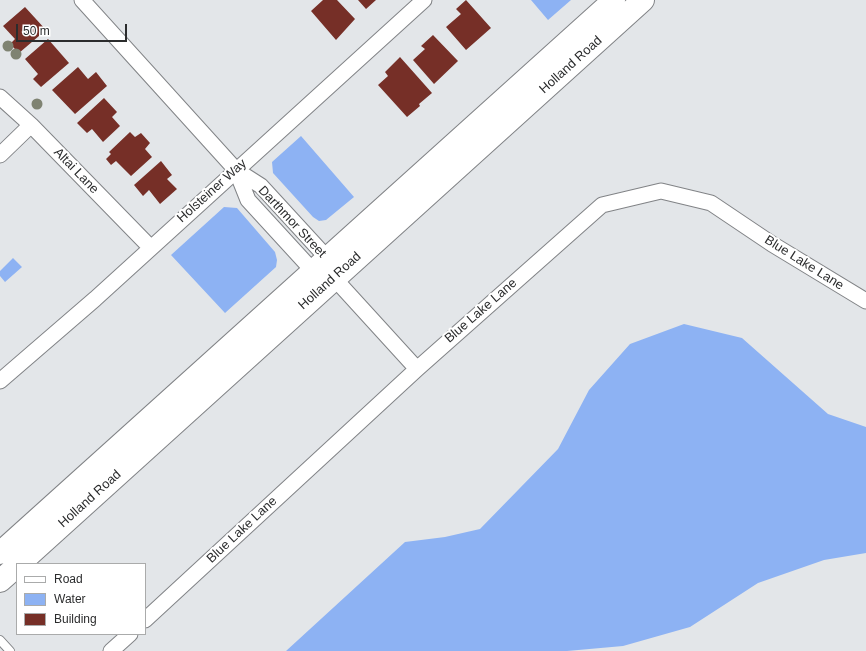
<!DOCTYPE html>
<html>
<head>
<meta charset="utf-8">
<style>
  body { margin:0 }
  #map { position:relative; width:866px; height:651px; overflow:hidden; background:#e3e6e9; font-family:Helvetica,sans-serif }
  canvas { display:block }
  .legend { position:absolute; left:16px; top:563px; width:130px; height:72px; box-sizing:border-box; background:#fff; border:1px solid #aaabab; margin:0; padding:5px 7px; list-style:none; font-size:12px; color:#2b2c2d }
  .legend li { display:flex; align-items:center; gap:8px; height:20px }
  .legend b { width:20px; border:1px solid #aaabab }
  .scale { position:absolute; left:16px; top:24px; width:111px; height:18px; box-sizing:border-box; border:2px solid #2b2c2d; border-top:0; padding-left:5px; font-size:12px; line-height:14px; white-space:nowrap; color:#2b2c2d; -webkit-text-stroke:3px #fff; paint-order:stroke }
</style>
</head>
<body>
<div id="map">
<canvas width="866" height="651"></canvas>
<ul class="legend">
<li><b style="height:5px;background:#fff"></b>Road</li>
<li><b style="height:11px;background:#8db2f3"></b>Water</li>
<li><b style="height:11px;background:#762f27"></b>Building</li>
</ul>
<div class="scale">50 m</div>
</div>
<script>
const c = document.querySelector('canvas').getContext('2d');
c.lineJoin = 'round';
function fill(path, color) { c.fillStyle = color; c.fill(path, 'evenodd'); }
const poly = rows => new Path2D(rows.map(r => 'M' + r).join(''));
function strokePath(path, color, width, dash) { c.strokeStyle = color; c.lineWidth = width; c.lineCap = dash ? 'butt' : 'round'; c.setLineDash(dash || []); c.stroke(path); }
function label(font, color, halo, rows, align = 'center') {
  c.font = font + ' Helvetica,sans-serif'; c.lineWidth = 4; c.setLineDash([]); c.textBaseline = 'middle'; c.strokeStyle = halo; c.fillStyle = color; for (const [text, x, y, turn = 0] of rows) {
    c.save(); c.translate(x, y); c.rotate((+turn || 0) * Math.PI / 180); c.textAlign = isNaN(turn) ? turn : align; if (halo) c.strokeText(text, 0, 0); c.fillText(text, 0, 0); c.restore();
  }
}
fill(poly([
  [531,0,571,0,548,20],
  [301,136,354,197,326,220,319,221,313,217,273,173,272,162],
  [224,207,237,208,275,252,277,260,276,267,225,313,171,255],
  [13,258,22,267,5,282,0,276,0,271],
  [684,324,742,338,828,414,866,427,866,553,824,560,758,583,690,627,623,646,567,651,286,651,405,542,445,537,480,529,558,449,589,390,630,344]
]), '#8db2f3');
fill(poly([
  [323,0,337,0,355,19,336,40,311,11],
  [358,0,376,0,366,9],
  [466,0,491,28,466,50,446,27,461,14,456,9],
  [25,7,46,30,19,53,10,44,15,39,3,26],
  [433,35,458,61,434,84,413,60,425,49,421,46],
  [48,39,69,63,41,87,33,79,38,74,25,59],
  [400,57,432,93,419,104,420,106,407,117,378,85,388,76,385,72],
  [78,67,88,79,96,72,107,86,75,114,52,90],
  [104,98,117,112,112,117,120,126,103,142,92,129,87,133,77,123],
  [130,132,135,137,141,133,150,143,145,149,152,157,131,176,116,161,111,165,106,159,111,154,109,152],
  [161,161,172,175,167,179,177,189,160,204,149,190,143,196,134,185]
]), '#762f27');
const service = poly([
  [0,640,10,651]
]);
const minor = poly([
  [82,0,236,170,261,186,317,247,328,259,334,278,417,369],
  [0,97,31,125,150,247],
  [0,155,31,125],
  [236,170,248,200,314,272,321,274],
  [0,381,95,299,424,0],
  [145,620,417,369,602,205,661,191,711,203,772,244,866,301],
  [111,651,130,634]
]);
const secondary = poly([
  [0,553,614,0],
  [19,564,643,0],
  [0,581,17,566]
]);
strokePath(service, '#818386', 10);
strokePath(minor, '#818386', 17);
strokePath(secondary, '#818386', 24);
strokePath(service, '#fff', 8);
strokePath(minor, '#fff', 15);
strokePath(secondary, '#fff', 22);
c.fillStyle = '#7f8372';
for (const [x, y] of [
  [8,46],
  [16,54],
  [37,104]
]) { c.beginPath(); c.arc(x, y, 5.5, 0, 2 * Math.PI); c.fill(); }
label('13px', '#2b2c2d', '#fff', [
  ["Holland Road",571,65,-42],
  ["Altai Lane",76,171,46],
  ["Holsteiner Way",212,191,-42],
  ["Darthmor Street",292,222,47],
  ["Blue Lake Lane",804,263,32],
  ["Holland Road",330,281,-42],
  ["Blue Lake Lane",481,311,-41],
  ["Holland Road",90,499,-42],
  ["Blue Lake Lane",242,530,-43]
]);
</script>
</body>
</html>
